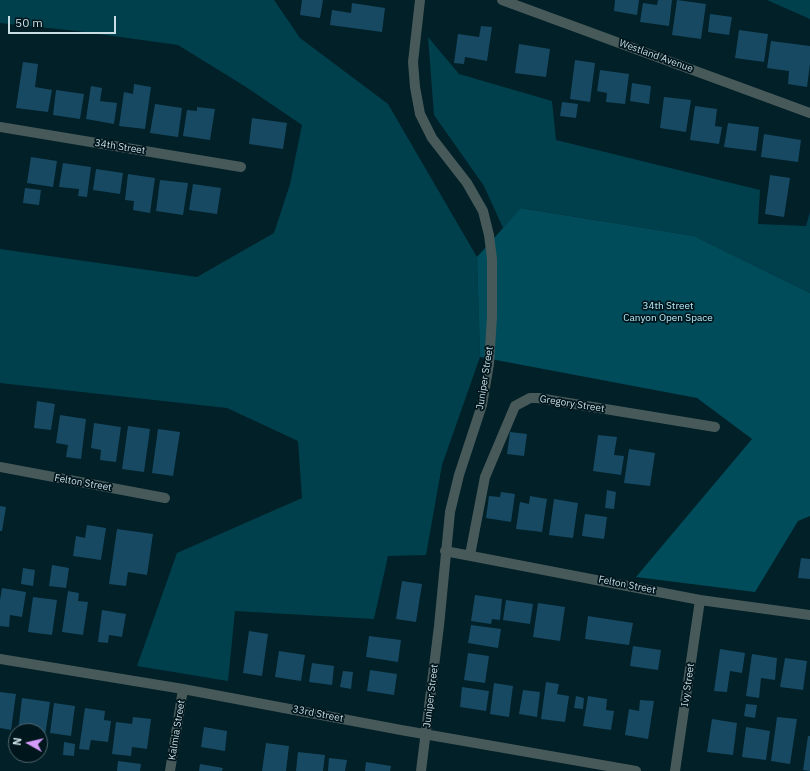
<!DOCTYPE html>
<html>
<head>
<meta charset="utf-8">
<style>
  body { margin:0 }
  #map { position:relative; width:810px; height:771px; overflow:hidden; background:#012027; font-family:"IBM Plex Sans",sans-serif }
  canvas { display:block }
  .north { position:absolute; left:8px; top:723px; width:40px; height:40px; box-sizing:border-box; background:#00161d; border:1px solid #50666d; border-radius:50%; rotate:278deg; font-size:11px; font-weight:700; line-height:16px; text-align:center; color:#c9dee4 }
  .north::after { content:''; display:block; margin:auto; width:14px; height:18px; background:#d59bfa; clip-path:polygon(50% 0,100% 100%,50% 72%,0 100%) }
  .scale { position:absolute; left:8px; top:16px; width:108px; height:18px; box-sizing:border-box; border:2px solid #c9dee4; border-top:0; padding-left:5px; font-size:12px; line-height:14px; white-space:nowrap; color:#c9dee4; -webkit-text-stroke:3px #00161d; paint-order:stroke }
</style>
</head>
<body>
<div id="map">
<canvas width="810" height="771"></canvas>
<div class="north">N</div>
<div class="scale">50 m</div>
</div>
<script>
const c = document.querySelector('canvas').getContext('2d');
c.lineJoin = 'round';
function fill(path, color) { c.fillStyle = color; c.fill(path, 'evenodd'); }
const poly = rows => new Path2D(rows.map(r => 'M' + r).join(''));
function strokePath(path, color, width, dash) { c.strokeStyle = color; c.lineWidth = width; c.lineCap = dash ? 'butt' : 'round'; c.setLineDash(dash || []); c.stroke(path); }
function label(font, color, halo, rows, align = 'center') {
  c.font = font + ' "IBM Plex Sans",sans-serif'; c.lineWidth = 3.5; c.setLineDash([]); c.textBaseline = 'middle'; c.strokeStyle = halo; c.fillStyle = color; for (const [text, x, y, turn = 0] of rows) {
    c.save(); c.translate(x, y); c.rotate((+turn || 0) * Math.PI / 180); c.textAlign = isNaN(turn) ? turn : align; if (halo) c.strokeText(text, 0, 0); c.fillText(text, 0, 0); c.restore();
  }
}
fill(poly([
  [0,0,274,0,300,38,388,104,477,257,480,357,442,465,426,555,388,556,374,619,235,611,228,681,137,666,177,553,302,498,298,441,227,408,0,383,0,249,197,277,274,233,290,184,302,125,246,87,178,45,77,31,0,23],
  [767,0,810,0,810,19],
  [428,37,459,74,552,101,556,140,760,190,758,224,806,226,810,212,810,293,694,236,522,208,503,228,484,186,434,115]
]), '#00404d');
fill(poly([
  [521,208,694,236,810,293,810,516,798,521,755,592,636,577,752,439,697,398,480,357,477,257]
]), '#004c5a');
fill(poly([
  [302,0,323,0,320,18,300,15],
  [615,0,639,0,637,15,614,11],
  [658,0,672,0,669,26,640,22,643,3,657,5],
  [677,0,706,4,701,39,672,35],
  [352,3,385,8,382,32,330,25,332,10,351,13],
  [710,14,732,17,729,35,708,32],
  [481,26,492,27,487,61,465,57,464,64,454,63,458,34,479,37],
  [739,30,768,34,764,62,735,58],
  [771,41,810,46,810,64,807,87,788,84,789,71,767,68],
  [519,44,550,49,546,77,515,73],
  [575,60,595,63,590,102,570,99],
  [23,62,38,64,35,87,52,90,48,112,16,108],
  [600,70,629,74,625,104,606,102,607,93,597,91],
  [632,83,651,86,649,104,630,101],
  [134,84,151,87,145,129,119,126,124,92,133,94],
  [91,86,102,88,100,101,117,103,114,124,86,119],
  [56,90,84,94,80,119,53,115],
  [664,97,691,100,686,132,660,128],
  [562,102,578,104,576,118,560,116],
  [155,104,182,108,178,137,150,133],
  [695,106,717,109,715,126,722,127,719,144,690,140],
  [197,107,215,109,210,140,183,136,187,110,197,111],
  [252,118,287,123,283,149,249,144],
  [728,123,759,127,756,151,724,147],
  [764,134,801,140,798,162,761,157],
  [31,157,57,161,53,187,27,183],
  [63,163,91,167,87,197,78,196,79,189,59,187],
  [96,169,123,173,120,194,93,190],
  [128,174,155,178,150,213,133,210,134,201,125,200],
  [770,175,790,178,784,217,765,214],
  [160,180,188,183,183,215,156,211],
  [193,184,221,188,217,214,189,210],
  [25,188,41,190,39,205,23,203],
  [37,401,55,404,51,430,34,428],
  [60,415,86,419,81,459,66,457,68,445,56,443],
  [94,423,121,427,116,462,100,460,101,450,91,448],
  [128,426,150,429,144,472,122,469],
  [158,429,180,432,173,476,152,473],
  [510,432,527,434,524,456,507,454],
  [598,435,617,437,614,455,624,456,621,475,593,471],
  [629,449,655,453,650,486,624,483],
  [607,490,616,492,614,509,605,508],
  [501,492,515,494,511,522,486,518,489,496,500,497],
  [530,496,547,499,542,532,516,529,520,502,529,504],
  [554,499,578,503,573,538,549,535],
  [0,506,6,507,2,531,0,531],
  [585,514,607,517,604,539,582,536],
  [87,525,106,528,101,560,73,556,76,536,85,538],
  [117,529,153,534,147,575,128,572,126,586,109,584],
  [801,558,810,559,810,579,798,578],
  [52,565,69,568,66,588,49,586],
  [23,568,35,570,33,586,21,584],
  [402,581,422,584,416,622,396,619],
  [2,588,26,592,22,617,10,615,9,627,0,626,0,600],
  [68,591,79,593,78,601,88,602,83,635,62,632],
  [475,595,502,599,500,620,492,619,491,624,471,621],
  [33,597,57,600,52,635,28,632],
  [506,600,533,604,530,624,503,620],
  [538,603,565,607,560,641,533,637],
  [102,610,126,614,122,637,109,635,108,643,98,642],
  [588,616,633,623,629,645,585,639],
  [471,625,501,629,498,648,468,643],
  [249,631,268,634,262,676,243,673],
  [369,636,401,640,398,662,366,657],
  [633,646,661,650,658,670,630,666],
  [720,649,745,653,742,673,730,671,727,692,714,691],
  [279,651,305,655,301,681,275,677],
  [468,653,489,656,485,683,464,680],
  [752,654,777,658,775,680,761,678,759,698,746,696],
  [785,658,807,661,803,690,780,687],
  [312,663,334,666,332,685,309,682],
  [370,670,397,674,394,695,367,691],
  [343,671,353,672,351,689,340,687],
  [546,682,559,684,557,694,569,696,565,722,541,719],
  [494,683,513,686,509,717,490,714],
  [462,687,489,691,486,711,460,707],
  [523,690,540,692,537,717,519,714],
  [0,692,16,694,11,730,0,728],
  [576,696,584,698,583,709,574,708],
  [588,696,607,699,606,710,614,711,611,730,583,726],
  [22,698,50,702,45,736,40,736,40,731,18,731],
  [640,700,654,701,648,739,625,735,629,709,639,711],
  [54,703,75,706,71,736,50,733],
  [746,704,757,705,755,718,744,716],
  [85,708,105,711,104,720,111,721,108,742,91,740,89,750,79,749],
  [133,717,151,719,147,749,132,747,131,756,112,754,116,722,132,724],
  [777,717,797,719,790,764,771,761],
  [712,719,737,723,733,755,707,752],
  [204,727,227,731,225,751,201,747],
  [746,727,770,731,766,760,742,757],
  [808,736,810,736,810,771,803,770],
  [64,742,75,744,74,756,63,755],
  [266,743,289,746,286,771,262,771],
  [298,752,325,755,323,771,296,771],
  [329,758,347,760,345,771,328,771],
  [118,761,141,764,140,771,117,771],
  [366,762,391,766,390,771,365,771],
  [200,764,223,768,222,771,199,771]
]), '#174963');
strokePath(poly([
  [420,0,413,62,415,87,420,114,432,138,467,183,483,211,489,235,492,259,492,317,489,364,482,405,459,475,450,512,439,626,421,771],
  [502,0,810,113],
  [0,127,241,167],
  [0,467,165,498],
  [445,551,700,600,810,615],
  [470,555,485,477,515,406,530,398,538,398,715,427],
  [0,659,183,689,401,730,636,771],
  [170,771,183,689],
  [675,771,700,600]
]), '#48595a', 10);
label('10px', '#c9dee4', '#00161d', [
  ["Westland Avenue",656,56,20],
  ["34th Street",120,147,9],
  ["Juniper Street",485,378,-81],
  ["Gregory Street",572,404,9],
  ["Felton Street",83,483,10],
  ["Felton Street",627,585,11],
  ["Ivy Street",688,685,-82],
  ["Juniper Street",431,696,-83],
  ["33rd Street",318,714,11],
  ["Kalmia Street",177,730,-81]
]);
label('10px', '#b4ebf9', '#00161d', [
  ["34th Street",668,306],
  ["Canyon Open Space",668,318]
]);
</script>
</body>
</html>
